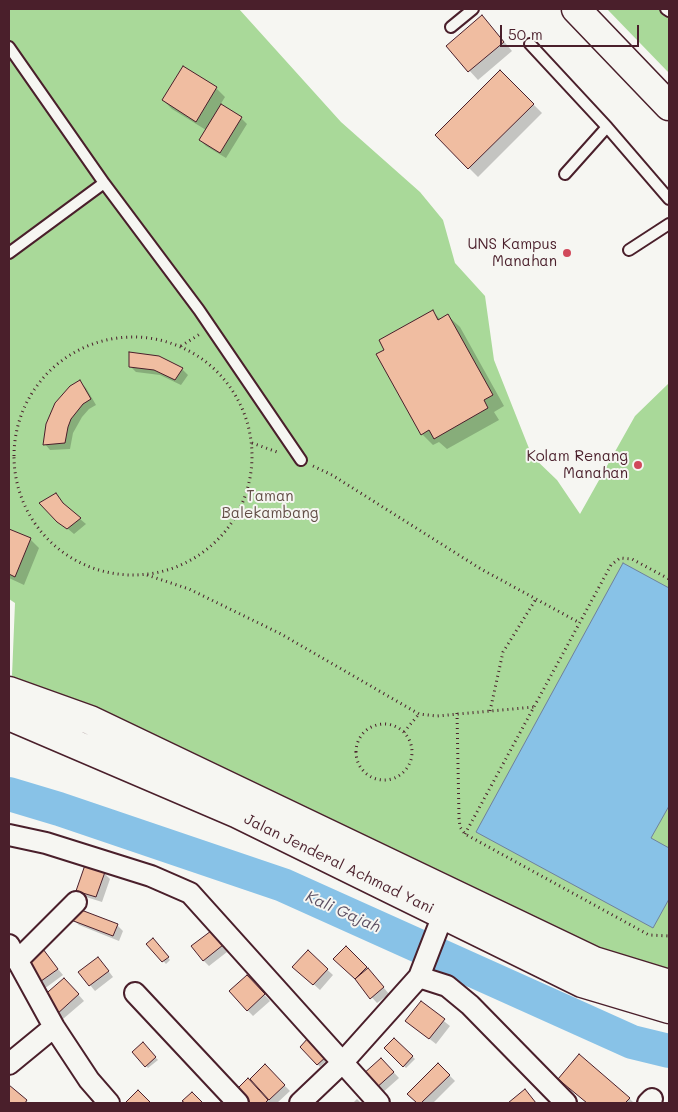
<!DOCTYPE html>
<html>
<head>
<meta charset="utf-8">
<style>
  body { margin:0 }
  #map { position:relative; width:678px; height:1112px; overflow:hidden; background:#f6f6f2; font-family:Mali,sans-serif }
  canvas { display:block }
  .frame { position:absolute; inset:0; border:10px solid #4a1f2b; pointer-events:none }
  .scale { position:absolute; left:500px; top:25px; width:139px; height:22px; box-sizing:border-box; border:2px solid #4a1f2b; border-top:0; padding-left:6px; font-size:15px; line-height:18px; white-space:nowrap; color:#4a1f2b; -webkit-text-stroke:4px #f6f6f2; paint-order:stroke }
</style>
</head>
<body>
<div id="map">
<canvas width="678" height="1112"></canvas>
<div class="frame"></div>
<div class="scale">50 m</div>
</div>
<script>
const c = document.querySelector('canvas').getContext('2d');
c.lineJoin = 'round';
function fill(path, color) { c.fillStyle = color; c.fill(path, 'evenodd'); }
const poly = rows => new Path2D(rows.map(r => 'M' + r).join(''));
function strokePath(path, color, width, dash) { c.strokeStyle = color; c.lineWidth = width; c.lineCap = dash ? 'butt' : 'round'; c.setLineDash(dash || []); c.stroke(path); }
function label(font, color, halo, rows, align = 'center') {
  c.font = font + ' Mali,sans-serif'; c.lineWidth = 4; c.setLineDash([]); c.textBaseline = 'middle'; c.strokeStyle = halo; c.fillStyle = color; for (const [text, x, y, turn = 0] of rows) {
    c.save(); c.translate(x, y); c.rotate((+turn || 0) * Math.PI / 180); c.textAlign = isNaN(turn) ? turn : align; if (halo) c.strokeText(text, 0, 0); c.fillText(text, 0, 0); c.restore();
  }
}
fill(poly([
  [9,9,239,9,341,122,420,192,443,220,455,263,485,296,494,360,532,456,557,480,580,514,635,416,669,383,669,972,649,968,512,910,202,762,12,676,15,603,9,599],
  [607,9,669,9,669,73]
]), '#a9d999');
const water = poly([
  [623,563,669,588,669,806,651,838,669,848,669,899,653,928,476,832,623,563]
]);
fill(water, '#88c2e7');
strokePath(water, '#6f819c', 1);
fill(poly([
  [491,26,512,51,478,80,447,46],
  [500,71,542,113,478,177,436,135],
  [216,88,225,97,220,105,241,118,247,124,226,158,206,146,200,140,206,130,172,109,163,100],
  [433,312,441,320,448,316,460,327,504,406,494,412,499,420,447,449,439,442,433,445,422,434,386,350],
  [130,366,182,369,188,375,181,385,160,375,136,372],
  [80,382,86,388,96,405,89,409,82,417,73,433,70,449,50,450,45,444],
  [56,495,67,508,86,524,74,534,55,518],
  [9,530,30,539,39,548,24,585,9,578],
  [104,873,110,879,102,902,83,896,77,890],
  [73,920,117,925,123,931,119,941,79,925],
  [216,938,227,952,209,966,203,960],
  [153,940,170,960,166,964,148,944],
  [346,948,374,976,389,994,377,1003,356,980,335,959],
  [308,952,333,975,320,990,300,972],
  [48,957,63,975,44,989,38,984],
  [104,965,113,977,95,991,90,985],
  [253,982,270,1001,253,1016,230,992],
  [70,985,84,1001,63,1019,57,1014],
  [421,1003,450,1026,436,1044,413,1026],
  [394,1040,415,1059,406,1068,386,1048],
  [143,1044,158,1060,148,1068,133,1052],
  [301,1047,328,1059,320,1067],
  [438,1064,455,1081,433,1103,418,1103,409,1094],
  [387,1065,399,1078,381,1094,375,1088],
  [265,1066,290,1091,277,1103,252,1103,238,1089],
  [9,1087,26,1101,29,1103,9,1103],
  [568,1088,629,1098,634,1103,587,1103],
  [357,1099,361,1103,353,1103]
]), '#0003');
strokePath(poly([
  [9,794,59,809,283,885,632,1042,669,1051]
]), '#88c2e7', 34);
const building = poly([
  [482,15,504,42,468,72,446,46,482,15],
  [183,66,217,87,196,122,162,100,183,66],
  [500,70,534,104,468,169,435,135,500,70],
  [221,104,242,117,220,153,199,140,221,104],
  [433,310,438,320,448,314,493,395,484,400,488,408,434,439,429,430,421,435,376,354,384,350,379,340,433,310],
  [129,352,159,356,183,368,175,380,154,370,129,367,129,352],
  [80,380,91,399,83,404,71,419,68,427,65,443,43,445,46,424,55,403,70,386,80,380],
  [56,493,63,503,81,518,67,529,57,522,39,503,56,493],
  [9,529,31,538,15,577,9,574,9,529],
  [85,865,105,872,96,897,76,891,85,865],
  [76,908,118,924,113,936,71,920,76,908],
  [211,931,223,945,203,961,191,946,211,931],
  [153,938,169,957,162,962,146,944,153,938],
  [346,946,367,967,355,979,333,959,346,946],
  [43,949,58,969,37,984,22,965,43,949],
  [308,950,328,969,313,985,292,967,308,950],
  [98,957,109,971,89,986,78,972,98,957],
  [368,968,384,987,370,999,355,979,368,968],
  [247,975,265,994,247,1011,229,991,247,975],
  [64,978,79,994,56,1015,41,998,64,978],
  [421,1001,445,1019,429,1039,405,1021,421,1001],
  [309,1037,327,1056,317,1065,300,1047,309,1037],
  [394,1038,413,1056,403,1067,384,1048,394,1038],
  [143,1042,156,1057,145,1067,132,1052,143,1042],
  [579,1054,630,1098,625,1103,587,1103,558,1079,579,1054],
  [381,1058,394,1072,375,1089,362,1075,381,1058],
  [438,1063,450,1075,421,1103,417,1103,407,1094,438,1063],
  [265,1064,285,1085,269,1100,250,1079,265,1064],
  [248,1078,268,1100,265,1103,250,1103,237,1089,248,1078],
  [9,1085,27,1100,25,1103,9,1103,9,1085],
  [525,1089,536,1103,508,1103,525,1089],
  [138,1090,151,1103,125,1103,138,1090],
  [192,1092,203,1103,185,1103,182,1101,192,1092]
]);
fill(building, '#f0bda1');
strokePath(building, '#4a1f2b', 1);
const service = poly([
  [666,9,669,11],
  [451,27,473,9],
  [530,44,607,127,669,199],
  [9,47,104,183,199,310,301,460],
  [565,174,607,127],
  [629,250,669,224],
  [9,253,104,183]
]);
const minor = poly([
  [9,835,46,843,151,876,190,893,379,1103],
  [9,945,54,1027,89,1080,109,1103],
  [17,961,76,902],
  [419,977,447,986,470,1005,566,1103],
  [135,993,238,1103],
  [9,1064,54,1027],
  [300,1103,342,1063,419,977,448,902],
  [648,1103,652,1099]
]);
const secondary = poly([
  [576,9,669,106]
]);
const primary = poly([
  [9,691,90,720,594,961,669,984],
  [9,716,238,814,582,983,669,1009]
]);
strokePath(service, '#4a1f2b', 14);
strokePath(minor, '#4a1f2b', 24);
strokePath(secondary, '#4a1f2b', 31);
strokePath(primary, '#4a1f2b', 31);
strokePath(poly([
  '14 456a119 119 0 1 1 238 0a119 119 0 1 1-238 0Z',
  [181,346,200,334],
  [252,443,280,453],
  [313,466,332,475,481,569,580,623],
  [147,575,189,589,281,634,419,714,437,716,534,707],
  [490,711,503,652,536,599],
  [457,713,459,818,460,827,465,834,649,935,669,936],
  '356 752a28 28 0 1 1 56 0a28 28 0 1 1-56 0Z',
  [404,732,419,714],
  [465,834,611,565,620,558,632,559,669,579]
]), '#4a1f2b', 3, [1, 4]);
strokePath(service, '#f6f6f2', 10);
strokePath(minor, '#f6f6f2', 20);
strokePath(secondary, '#f6f6f2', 28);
strokePath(primary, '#f6f6f2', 28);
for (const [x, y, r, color] of [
  [567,253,5,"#d1495b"],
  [638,465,5,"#d1495b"]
]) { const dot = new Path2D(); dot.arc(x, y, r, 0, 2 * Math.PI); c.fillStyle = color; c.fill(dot); strokePath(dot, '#f6f6f2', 2); }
label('15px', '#4a1f2b', '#f6f6f2', [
  ["UNS Kampus",557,244],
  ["Manahan",557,261],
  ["Kolam Renang",628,456],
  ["Manahan",628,473]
], 'right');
label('15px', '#624e46', '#f6f6f2', [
  ["Taman",270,496],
  ["Balekambang",270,513]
]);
label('15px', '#4a1f2b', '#f6f6f2', [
  ["Jalan Jenderal Achmad Yani",339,864,26]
]);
label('italic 16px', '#5d5063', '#f6f6f2', [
  ["Kali Gajah",343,912,24]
]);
</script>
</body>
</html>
